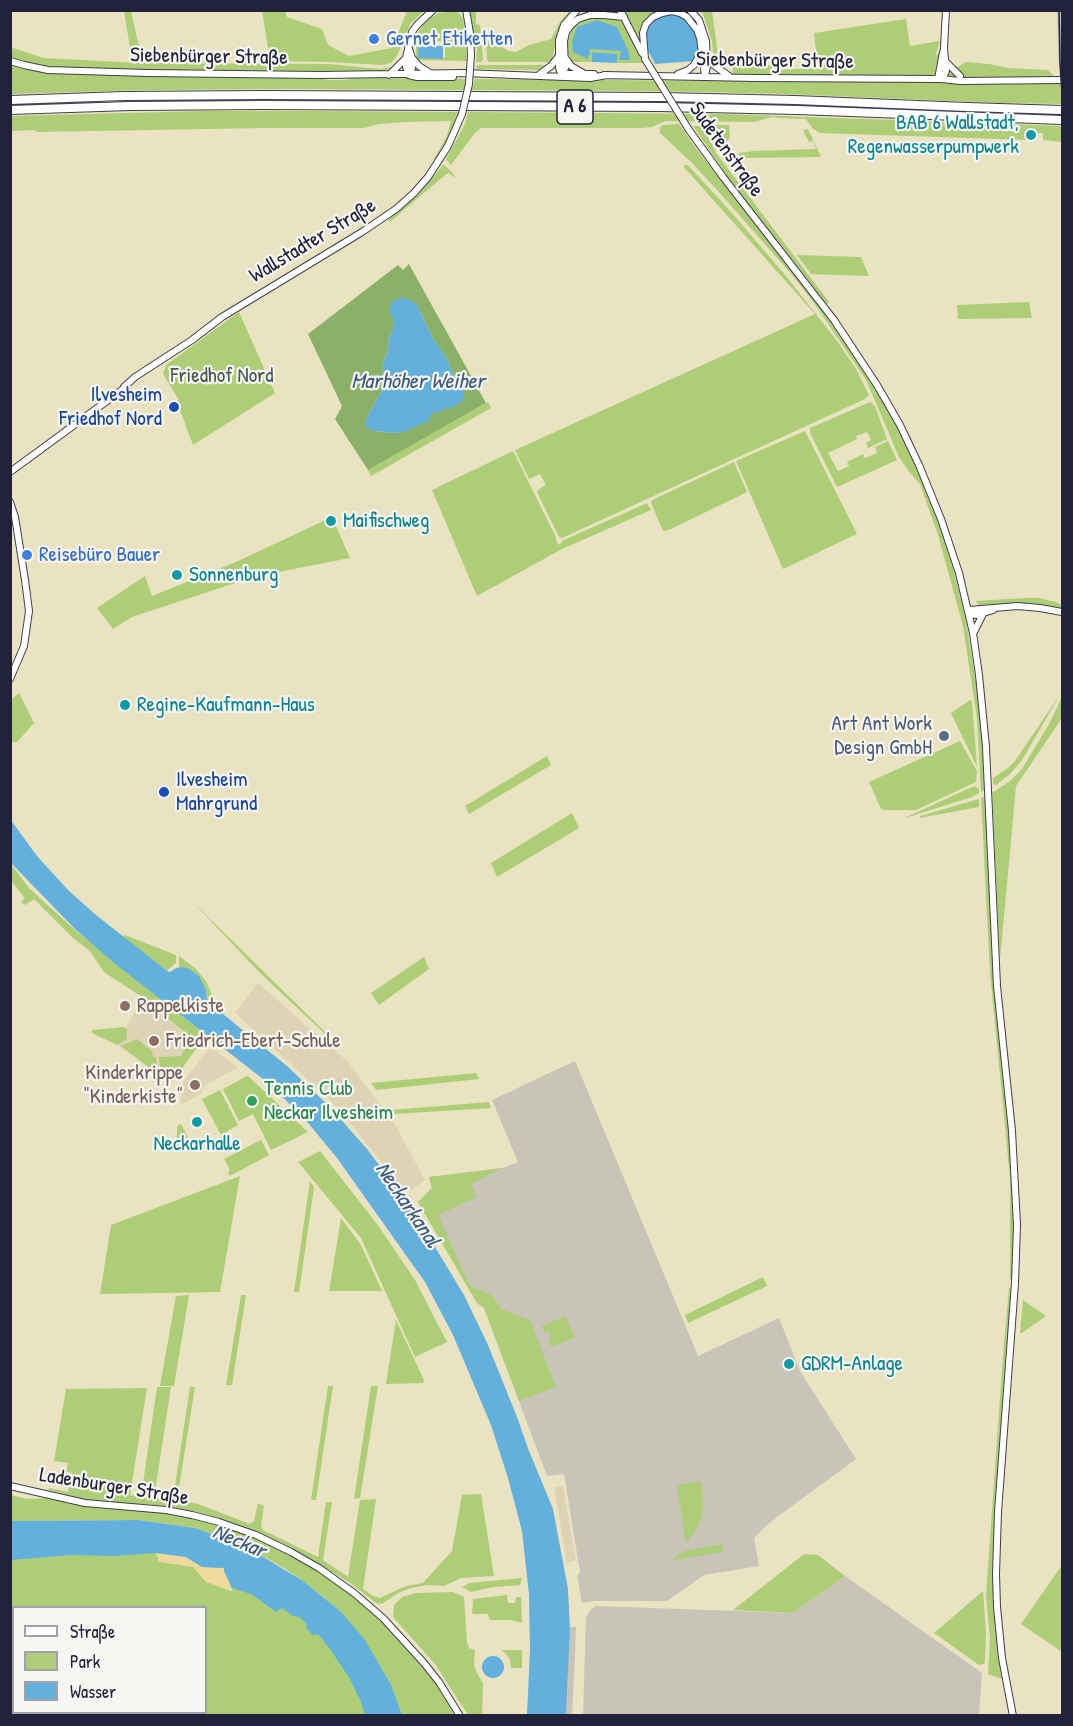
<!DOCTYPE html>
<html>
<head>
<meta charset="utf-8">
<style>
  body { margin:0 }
  #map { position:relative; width:1073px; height:1726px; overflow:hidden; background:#e9e3c2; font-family:"Patrick Hand",sans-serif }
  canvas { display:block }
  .frame { position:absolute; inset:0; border:12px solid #22223b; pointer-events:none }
  .legend { position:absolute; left:12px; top:1606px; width:195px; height:108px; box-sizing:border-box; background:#f6f6f2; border:2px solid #a1a1a9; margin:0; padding:8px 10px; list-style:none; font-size:18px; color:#22223b }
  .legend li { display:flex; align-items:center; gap:12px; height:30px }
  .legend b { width:30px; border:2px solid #a1a1a9 }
</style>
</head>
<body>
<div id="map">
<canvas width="1073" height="1726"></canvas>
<div class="frame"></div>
<ul class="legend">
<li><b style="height:8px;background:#fff"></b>Straße</li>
<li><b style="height:16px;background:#adce76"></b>Park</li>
<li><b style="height:16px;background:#64b0dd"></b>Wasser</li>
</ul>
</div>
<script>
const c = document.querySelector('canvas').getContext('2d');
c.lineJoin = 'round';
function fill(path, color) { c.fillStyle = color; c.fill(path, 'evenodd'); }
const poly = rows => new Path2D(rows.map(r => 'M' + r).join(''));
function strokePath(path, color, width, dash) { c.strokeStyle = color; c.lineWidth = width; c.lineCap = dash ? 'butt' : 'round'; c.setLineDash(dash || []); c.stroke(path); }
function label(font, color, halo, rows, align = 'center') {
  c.font = font + ' "Patrick Hand",sans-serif'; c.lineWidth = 4.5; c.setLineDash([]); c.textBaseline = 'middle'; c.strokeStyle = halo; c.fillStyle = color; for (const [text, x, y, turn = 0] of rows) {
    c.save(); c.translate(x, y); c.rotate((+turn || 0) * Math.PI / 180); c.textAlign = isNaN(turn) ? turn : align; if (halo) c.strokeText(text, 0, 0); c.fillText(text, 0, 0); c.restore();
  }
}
fill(poly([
  [258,983,347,1061,393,1121,425,1180,406,1193,349,1121,326,1096,235,1013],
  [142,997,190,1038,168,1081,117,1045],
  [211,1047,238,1068,205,1085,200,1095,180,1105,182,1095,179,1093,184,1080],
  [563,1486,576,1561,567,1563,554,1487]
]), '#dfd3b5');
fill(poly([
  [1057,11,1062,11,1062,105,1058,51],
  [575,1061,698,1356,779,1318,800,1371,856,1459,769,1523,754,1538,759,1566,704,1575,667,1601,593,1601,582,1603,577,1576,580,1572,564,1474,547,1476,484,1308,477,1303,418,1202,432,1188,429,1177,503,1168,518,1162,492,1100],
  [845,1576,982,1673,979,1715,583,1716,586,1617,591,1609,596,1606,793,1613],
  [570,1627,576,1627,575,1655,572,1715,566,1716]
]), '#c8c4b8');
fill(poly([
  [124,11,131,11,142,60,132,60],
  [262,11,285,11,287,17,322,29,328,45,349,56,392,48,407,11,424,11,411,23,397,56,391,63,382,65,329,62,270,61],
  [457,11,463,18,467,61,419,60,416,58,416,46,418,47,418,58,445,58,445,41,427,41,419,39,416,36,423,25,430,18,439,13],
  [470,11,476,11,476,24,480,25,483,59,481,62,476,62,477,48,473,47,473,33],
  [569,11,574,11,558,34,551,63,545,62,489,62,487,59,486,41,488,40,509,51,516,52,529,45,551,39,560,22],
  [624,11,659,11,648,19,641,41,639,40],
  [702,11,712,11,719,62,713,52,712,41],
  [589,17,615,17,623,22,644,63,617,63,617,54,593,52,592,62,572,62,567,51,567,37,571,29,582,19],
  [906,19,910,46,940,41,935,57,940,51,935,81,966,62,989,64,1008,68,1048,70,1060,83,1061,94,1062,94,1062,104,1002,103,786,94,656,91,291,89,143,90,11,94,10,63,71,74,317,77,328,80,345,80,357,78,466,79,465,86,473,87,475,79,732,81,733,60,775,66,777,70,818,68,814,33],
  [10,47,44,58,140,63,330,64,381,69,396,66,384,71,325,73,56,68,44,67,11,59],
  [477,65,545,65,548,66,539,70,476,69],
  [290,99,697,102,812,106,637,103,230,101,11,106,10,104,164,100],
  [203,111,315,111,458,112,455,121,456,122,449,138,437,161,434,159,447,136,451,121,405,122,378,124,364,128,263,128,36,132,35,130,11,131,10,116],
  [468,112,724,114,1062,126,1062,142,1043,140,1043,133,1029,133,1029,140,820,133,813,129,806,119,779,118,772,117,754,122,666,121,652,127,642,128,481,128,475,133,451,165,446,159,465,124],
  [679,124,695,147,837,328,889,411,920,474,936,514,952,563,966,621,978,694,982,734,985,790,981,792,977,719,963,626,938,535,920,484,909,472,899,457,866,380,814,303,792,275,719,192,691,162,660,133,660,127,663,125],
  [710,125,729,125,730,137,724,146,717,145,714,142,708,129],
  [693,126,701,126,704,129,717,154,829,302,827,304,727,176],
  [808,129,821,157,739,158,739,153,755,151,816,149,813,141,809,142,803,130],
  [443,165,450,170,457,180,449,173,445,175,390,222,388,220,420,193],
  [686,165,688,165,732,213,786,276,837,341,856,369,869,395,865,399,562,538,559,537,537,492,539,489,546,485,540,474,529,479,515,450,815,314,683,166],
  [797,255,861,257,869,276,811,274],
  [1029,302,1032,318,958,319,957,305],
  [239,312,275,393,193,445,177,402,179,400,163,374,166,365],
  [488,402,491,408,371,476,368,470],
  [870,402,875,406,887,439,868,448,866,443,871,440,867,432,856,436,857,439,828,453,838,471,849,466,847,462,863,454,865,458,877,453,875,447,888,441,897,460,837,487,810,433,810,428],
  [805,431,857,534,783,569,736,461],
  [513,451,556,537,556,541,560,545,562,541,647,503,651,510,562,549,477,596,432,490],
  [734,462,747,492,671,529,663,531,651,503,652,500],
  [332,517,350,558,253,577,132,617,113,629,97,608,145,576,152,596,236,562],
  [1025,598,1039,598,1056,602,1062,605,1062,609,1025,603,979,605,976,601],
  [19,693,34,723,17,742,11,742,11,700],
  [1061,693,1022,760,1010,774,996,785,993,784,993,778,1008,768,1015,761],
  [1062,697,1062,718,1016,786,1000,960,992,793,1010,781,1022,769,1049,724],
  [970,700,972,701,977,767,951,713],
  [960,741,977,771,976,782,916,810,884,810,881,809,869,782],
  [547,756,551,765,469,814,465,806],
  [974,786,979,789,979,793,972,797,902,819],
  [985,796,993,975,1012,1166,1014,1222,1012,1279,1010,1280,1010,1178,990,973,981,798],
  [979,799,979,807,920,818,920,816],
  [572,813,579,828,497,877,491,863],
  [11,864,29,888,75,930,206,1035,173,1081,169,1082,169,1080,168,1081,161,1076,159,1057,181,1056,190,1037,142,997,104,972,90,951,73,938,34,899,25,905,21,902,25,898,11,881],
  [193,902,324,1031,339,1047,260,973],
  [125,935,176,955,176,963,167,971,123,938],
  [179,956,196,969,206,981,216,1004,214,1007,207,1001,206,990,183,967,179,967],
  [424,957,429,969,379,1005,371,993],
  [124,1027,127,1029,127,1039,117,1045,92,1033,92,1030],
  [137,1039,152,1051,153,1057,156,1057,157,1072,156,1073,121,1046],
  [476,1073,479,1079,376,1090,371,1083],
  [247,1076,248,1076,308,1132,271,1150,253,1114,239,1121,223,1089],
  [220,1090,238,1125,221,1135,202,1099],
  [489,1102,491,1108,394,1114,391,1110],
  [181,1124,192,1145,177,1152,177,1126],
  [261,1140,269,1155,230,1176,228,1172,230,1170,224,1159],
  [320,1151,377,1224,415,1280,447,1342,415,1357,361,1238,298,1162],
  [503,1168,471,1184,477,1197,438,1215,470,1286,492,1295,501,1309,530,1320,556,1387,519,1401,484,1308,477,1303,418,1202,432,1188,429,1177],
  [240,1176,220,1292,100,1294,111,1225],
  [310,1181,314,1187,299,1292,294,1292],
  [341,1218,361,1245,382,1291,329,1291],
  [763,1277,767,1286,688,1323,685,1315],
  [1011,1287,993,1541,994,1608,1002,1679,988,1674,990,1639,986,1595,1003,1355,1009,1288],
  [189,1295,174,1386,160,1386,176,1296],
  [241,1295,246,1295,232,1385,226,1385],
  [1023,1300,1046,1316,1022,1333,1020,1333],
  [565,1316,575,1337,552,1347,548,1342,551,1340,548,1331,544,1333,542,1326],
  [396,1320,424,1380,423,1383,386,1384],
  [328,1386,333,1386,316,1500,311,1500],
  [371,1386,378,1386,360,1498,354,1499],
  [157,1387,171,1387,154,1498,173,1499,190,1387,195,1387,177,1500,198,1504,250,1524,254,1521,258,1503,264,1506,261,1526,263,1530,318,1557,326,1502,332,1502,323,1560,348,1577,360,1500,376,1499,363,1589,373,1596,380,1598,406,1586,423,1583,452,1551,462,1495,481,1494,494,1576,461,1578,444,1586,428,1585,411,1588,398,1593,382,1604,376,1603,349,1582,282,1543,209,1515,169,1506,85,1500,49,1490,49,1488,68,1492,72,1473,66,1472,68,1463,54,1461,66,1389,147,1388,130,1495,141,1497],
  [701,1481,704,1506,701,1518,697,1529,686,1543,677,1485],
  [11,1495,27,1499,48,1498,76,1504,163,1511,192,1517,255,1538,286,1552,318,1570,374,1610,424,1664,449,1701,451,1710,454,1715,11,1715,10,1544,161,1545,340,1611,303,1581,284,1568,247,1547,195,1528,138,1520,11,1521],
  [14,1608,206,1608,206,1712,14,1712],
  [722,1544,723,1552,674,1560,673,1558,685,1551],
  [804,1554,818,1555,845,1576,793,1613,733,1610],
  [1062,1565,1062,1652,1021,1624],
  [522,1578,520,1585,493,1587,471,1592,462,1587,470,1583],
  [983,1591,986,1633,985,1661,984,1664,979,1665,934,1633],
  [453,1592,464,1597,467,1642,469,1648,475,1650,474,1665,476,1671,483,1683,482,1715,468,1715,435,1664,393,1617,394,1605,402,1597,416,1593],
  [507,1595,508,1603,515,1603,516,1597,521,1597,522,1623,511,1620,490,1620,488,1614,472,1614,473,1599],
  [502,1650,522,1650,522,1668,511,1668,510,1659]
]), '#adce76');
fill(poly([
  [409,264,486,403,368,470,335,419,342,406,308,334,398,265,403,270],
  [417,305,432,337,447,359,453,374,464,390,441,412,434,412,404,432,393,433,374,431,366,419,382,390,383,363,389,348,388,340,393,330,394,321]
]), '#8ab167');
fill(poly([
  [156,1553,186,1557,202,1567,224,1568,233,1592,206,1582,193,1567,159,1562]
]), '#eeda9e');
fill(poly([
  [668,14,677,15,684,18,694,29,699,48,694,61,655,64,646,47,645,39,647,29,652,21,661,16],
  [597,20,617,27,628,50,630,60,619,60,621,51,590,49,588,59,573,52,572,42,577,27],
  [418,46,443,46,443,59,418,58],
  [592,52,617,54,617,63,592,62],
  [401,298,408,299,417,305,432,337,447,359,453,374,461,385,464,390,464,397,461,402,451,408,446,408,441,412,434,412,430,416,428,421,404,432,393,433,374,431,365,427,366,419,382,390,383,363,389,348,388,340,393,330,394,321,389,310,393,301],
  [10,819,37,856,68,890,96,915,167,971,170,972,176,968,183,967,189,969,199,976,206,990,207,1001,287,1066,329,1106,367,1149,401,1194,420,1223,424,1225,423,1227,464,1295,488,1345,517,1417,529,1451,553,1509,568,1589,570,1630,566,1715,527,1715,530,1649,529,1594,522,1531,508,1478,491,1425,453,1335,425,1282,337,1158,309,1124,272,1086,114,963,75,929,11,863],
  [138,1520,195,1528,247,1547,303,1581,340,1611,365,1640,391,1685,402,1715,365,1715,361,1702,350,1679,330,1649,318,1634,313,1635,306,1628,307,1624,299,1617,293,1616,282,1608,276,1612,251,1594,232,1588,224,1571,224,1568,202,1567,186,1557,156,1553,113,1556,70,1555,11,1560,11,1521],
  '482 1667a11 11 0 1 1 22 0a11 11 0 1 1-22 0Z'
]), '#64b0dd');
const secondary = poly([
  [466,10,470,33,471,55],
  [620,10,642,53],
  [690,10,699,20,706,41,707,66,705,76],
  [708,57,714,65,730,77],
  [412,58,419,66,430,73],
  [566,59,571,66,583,73],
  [645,59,643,33,646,24,653,17,662,13,672,11,680,13,687,17,697,30,700,38,705,76],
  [10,61,24,65,48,70,148,73,320,75,464,73,590,78,607,75],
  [946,62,960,76],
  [540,74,551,66,558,57],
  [568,74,594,74],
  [678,74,688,70,694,65,701,53],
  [389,75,406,58],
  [409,75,406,67,406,58,412,32,417,25,433,10],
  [409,75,417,77,453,77],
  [409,75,412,68,412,58,409,49],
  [604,75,755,78,942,79,960,81,1062,80],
  [562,76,565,68,564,41,566,32,571,25,578,19,590,15,604,15,624,17],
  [562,76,559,68,559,40,564,25,577,10],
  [938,79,943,52],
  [942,79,946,71,944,48,946,10],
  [689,130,723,177,834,320,877,385,900,425,919,465,941,519,959,573,973,633,979,675,986,747,997,986,1012,1131,1017,1225,1015,1283,998,1512,996,1574,997,1607,1002,1658,1013,1716],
  [124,387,135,377,192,340,222,317,362,232,396,209,414,193,428,177,448,146,462,114],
  [10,472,126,387],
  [10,502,15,517,25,580,29,611,24,646,10,679],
  [969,610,1018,606,1040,608,1062,612],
  [969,614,977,615,993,610],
  [974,632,983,614],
  [10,1486,85,1503,166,1510,192,1515,219,1522,256,1535,291,1552,319,1568,354,1593,383,1618,424,1663,439,1682,460,1716]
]);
const highway = poly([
  [10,100,124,96,263,95,663,97,795,100,967,107,1062,110],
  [10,110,130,106,262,105,660,107,798,110,1062,120]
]);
strokePath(secondary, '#403f4f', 8);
strokePath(highway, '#403f4f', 10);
strokePath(secondary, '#fff', 6);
strokePath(highway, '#fff', 8);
strokePath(poly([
  [1059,10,1060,62,1062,95]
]), '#22223b', 1.5);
const secondaryBridge = poly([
  [645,59,689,130],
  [462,114,469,84,471,55]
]);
strokePath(secondaryBridge, '#403f4f', 8, []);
strokePath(secondaryBridge, '#fff', 6);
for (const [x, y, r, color] of [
  [374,39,6,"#3f7fe0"],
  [1031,135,6,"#0f9aa8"],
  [174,407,6,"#1a4fb4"],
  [331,521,6,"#0f9aa8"],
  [27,555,6,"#3f7fe0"],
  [177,575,6,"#0f9aa8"],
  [125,705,6,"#0f9aa8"],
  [944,736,6,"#5c6f8a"],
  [164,792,6,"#1a4fb4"],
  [125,1006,6,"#8d6e63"],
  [154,1041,6,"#8d6e63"],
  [195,1085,6,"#8d6e63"],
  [252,1101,6,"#2e9e5b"],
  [197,1122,6,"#0f9aa8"],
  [789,1364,6,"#0f9aa8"]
]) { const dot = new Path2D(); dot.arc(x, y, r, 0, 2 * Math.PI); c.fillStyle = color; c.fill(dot); strokePath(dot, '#f6f6f2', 2); }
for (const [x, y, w] of [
  [575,107,36]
]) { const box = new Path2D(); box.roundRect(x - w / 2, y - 17, w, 34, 4.5); c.fillStyle = '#f6f6f2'; c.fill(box); strokePath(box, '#22223b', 1.5); }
label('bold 20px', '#22223b', null, [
  ["A 6",575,107]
]);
label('21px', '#366cbe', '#f6f6f2', [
  ["Gernet Etiketten",386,39],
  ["Reisebüro Bauer",39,555]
], 'left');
label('21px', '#22223b', '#f6f6f2', [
  ["Siebenbürger Straße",209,57,1],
  ["Siebenbürger Straße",775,61,1],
  ["Sudetenstraße",726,150,54],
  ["Wallstadter Straße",313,241,-31],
  ["Ladenburger Straße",114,1487,9]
]);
label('21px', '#0d838f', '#f6f6f2', [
  ["BAB 6 Wallstadt,",1019,123,"right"],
  ["Regenwasserpumpwerk",1019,147,"right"],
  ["Maifischweg",343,521],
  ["Sonnenburg",189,575],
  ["Regine-Kaufmann-Haus",137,705],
  ["Neckarhalle",197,1144,"center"],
  ["GDRM-Anlage",801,1364]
], 'left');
label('21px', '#4c564d', '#f6f6f2', [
  ["Friedhof Nord",222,376]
]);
label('21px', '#164399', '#f6f6f2', [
  ["Ilvesheim",162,395],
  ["Friedhof Nord",162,419],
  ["Ilvesheim",176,780,"left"],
  ["Mahrgrund",176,804,"left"]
], 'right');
label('21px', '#4e5e75', '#f6f6f2', [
  ["Art Ant Work",932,724],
  ["Design GmbH",932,748]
], 'right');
label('21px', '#785e54', '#f6f6f2', [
  ["Rappelkiste",137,1006],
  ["Friedrich-Ebert-Schule",166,1041],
  ["Kinderkrippe",183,1073,"right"],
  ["\"Kinderkiste\"",183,1097,"right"]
], 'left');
label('21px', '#27864d', '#f6f6f2', [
  ["Tennis Club",264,1089],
  ["Neckar Ilvesheim",264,1113]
], 'left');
label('italic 22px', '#3c5b7c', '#f6f6f2', [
  ["Marhöher Weiher",418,382],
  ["Neckarkanal",407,1205,56],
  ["Neckar",239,1542,23]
]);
</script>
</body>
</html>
